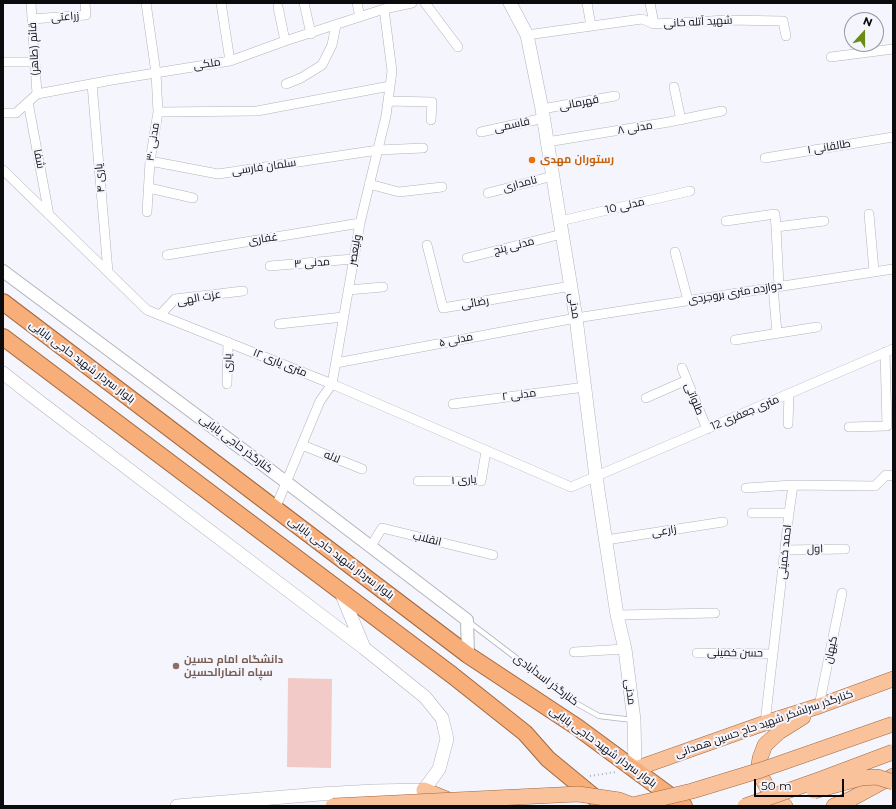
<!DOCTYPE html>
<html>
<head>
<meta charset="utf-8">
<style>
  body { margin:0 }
  #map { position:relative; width:896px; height:809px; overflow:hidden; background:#f5f5fe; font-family:Montserrat,sans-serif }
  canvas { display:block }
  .frame { position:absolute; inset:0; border:4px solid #0b0b0e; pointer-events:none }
  .north { position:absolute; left:844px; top:12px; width:40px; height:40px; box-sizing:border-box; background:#f5f5fe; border:1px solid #97979e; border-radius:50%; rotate:21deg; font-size:11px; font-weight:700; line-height:16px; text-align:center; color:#0b0b0e }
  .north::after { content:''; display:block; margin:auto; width:14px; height:18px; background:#6b8c0e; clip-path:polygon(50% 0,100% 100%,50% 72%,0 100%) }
  .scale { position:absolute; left:754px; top:779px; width:90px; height:18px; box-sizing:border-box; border:2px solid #0b0b0e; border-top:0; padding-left:5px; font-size:12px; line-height:14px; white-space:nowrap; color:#0b0b0e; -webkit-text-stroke:3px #f5f5fe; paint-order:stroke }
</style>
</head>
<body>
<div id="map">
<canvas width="896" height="809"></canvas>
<div class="frame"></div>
<div class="north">N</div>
<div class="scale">50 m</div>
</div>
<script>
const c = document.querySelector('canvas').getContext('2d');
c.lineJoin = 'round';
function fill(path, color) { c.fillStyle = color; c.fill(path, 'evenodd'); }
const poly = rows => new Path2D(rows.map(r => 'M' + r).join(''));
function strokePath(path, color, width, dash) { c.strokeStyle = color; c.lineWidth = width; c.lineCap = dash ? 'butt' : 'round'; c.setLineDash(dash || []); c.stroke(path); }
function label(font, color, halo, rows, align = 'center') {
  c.font = font + ' Montserrat,Cairo,sans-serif'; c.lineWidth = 4; c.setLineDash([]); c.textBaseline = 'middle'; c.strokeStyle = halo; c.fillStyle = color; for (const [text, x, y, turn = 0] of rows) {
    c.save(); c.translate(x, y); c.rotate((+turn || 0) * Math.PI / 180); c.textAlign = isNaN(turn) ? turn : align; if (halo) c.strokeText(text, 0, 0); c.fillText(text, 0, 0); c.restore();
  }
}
fill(poly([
  [288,678,332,679,331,768,287,767]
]), '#f2cac8');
const service = poly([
  [469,622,574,702,599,716,633,720]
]);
const minor = poly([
  [31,3,37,94],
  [146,3,156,73,158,112,150,161,147,212],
  [221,3,230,61],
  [304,3,311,34],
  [357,3,360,17],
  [425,3,458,47],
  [587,3,591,26],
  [650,3,654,24],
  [278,7,285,41],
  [32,19,86,15,85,3],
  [527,35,642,19,654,24,728,20,783,21,786,36],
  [831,57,893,49],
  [3,62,35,62],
  [92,84,108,272],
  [286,84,301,78,322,65,332,45,336,25],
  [674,87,681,120],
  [388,101,432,102,431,120],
  [28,102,49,215],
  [542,109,615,96],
  [158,112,257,111,390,86],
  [3,113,16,113,37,94,112,80,230,61,285,41,384,9,412,3],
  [481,132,544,118],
  [547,142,669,122,722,111],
  [765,158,893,137],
  [150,161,218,174,378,150,423,148],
  [3,170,147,310,332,384,571,487,893,349],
  [369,184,399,192,442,187],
  [149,188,193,198],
  [488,193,553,176],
  [869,214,874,271],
  [560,221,690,191],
  [726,221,775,214,776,227],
  [427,245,443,308,571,286],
  [675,252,688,300],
  [167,255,360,223],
  [467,258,562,234],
  [270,266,353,259],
  [779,286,776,227,824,221],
  [773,287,777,333],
  [348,290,383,287],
  [160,315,175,299,243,291],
  [279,324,343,317],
  [735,340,817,327],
  [336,363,576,318,893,269],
  [682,368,707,429],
  [227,384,228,342],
  [646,398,687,380],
  [453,404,585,387],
  [788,424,789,394],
  [849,427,887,426,885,352],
  [302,445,362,469],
  [418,481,481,481,486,451],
  [746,488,793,485],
  [275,509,320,401,332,384,360,223,386,116,392,71,384,9],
  [752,513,789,513],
  [606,540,723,522],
  [371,546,382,528,493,555],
  [785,550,845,549],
  [617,615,715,613],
  [574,652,625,649],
  [697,653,773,654],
  [819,706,842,593],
  [765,723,789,513,793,485,875,486,886,475,893,476]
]);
const tertiary = poly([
  [3,271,286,482,467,620,468,655]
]);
const secondary = poly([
  [510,3,527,35,542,109,560,221,576,318,596,477,617,615,625,649,634,720,635,769],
  [3,373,40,402,364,648,425,697,442,718,447,739,439,769,424,790,374,791,320,794,177,806],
  [340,590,364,648]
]);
const primary = poly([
  [635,769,765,723,819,706,893,679],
  [424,790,451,801],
  [785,806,780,803,769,791,762,778,759,765,760,758,765,745,779,732,803,717],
  [834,806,851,799,893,776]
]);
const trunk = poly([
  [3,302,468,655,577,727,684,806],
  [3,337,452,675,525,733,548,759,605,806]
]);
strokePath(service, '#b2b3bb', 6);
strokePath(minor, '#b2b3bb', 10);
strokePath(tertiary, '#b2b3bb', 14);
strokePath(secondary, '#b2b3bb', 14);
strokePath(primary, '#a3683d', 16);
strokePath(trunk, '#a3683d', 18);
strokePath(poly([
  [590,776,616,772]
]), '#acacb3', 2, [1, 3]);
strokePath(service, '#fff', 4.5);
strokePath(minor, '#fff', 9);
strokePath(tertiary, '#fff', 12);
strokePath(secondary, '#fff', 13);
strokePath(primary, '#f9c29a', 15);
strokePath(trunk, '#f7ae78', 16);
const primaryBridge = poly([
  [814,791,861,778,877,777,893,782],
  [333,806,578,794,619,800,635,806],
  [628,806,692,791,761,770,893,724],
  [745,806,821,779,893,752]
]);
strokePath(primaryBridge, '#a3683d', 16, []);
strokePath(primaryBridge, '#f9c29a', 15);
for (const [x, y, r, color] of [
  [532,160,4,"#e8710a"],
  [176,666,4,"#8d6e63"]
]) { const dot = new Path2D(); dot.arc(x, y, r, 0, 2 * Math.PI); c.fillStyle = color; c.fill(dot); strokePath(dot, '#f5f5fe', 1.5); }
label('11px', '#0b0b0e', '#f5f5fe', [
  ["زراعتی",65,17,-4],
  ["شهید آتله خانی",698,22,-3],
  ["قائم (طاهر)",34,49,-93],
  ["ملکی",207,64,-9],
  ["قهرمانی",579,103,-11],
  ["قاسمی",512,125,-12],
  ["مدنی ۸",635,128,-9],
  ["مدنی ۳۰",153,142,-82],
  ["طالقانی ۱",829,147,-9],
  ["شفا",39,159,79],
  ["سلمان فارسی",264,167,-8],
  ["یاری ۴",100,178,-95],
  ["نامداری",520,184,-15],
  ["مدنی 10",625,206,-13],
  ["غفاری",263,239,-9],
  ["مدنی پنج",514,246,-14],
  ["ولیعصر",355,250,-80],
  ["مدنی ۳",312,263,-4],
  ["دوازده متری بروجردی",735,293,-9],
  ["عزت الهی",199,298,-10],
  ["رضائی",475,303,-10],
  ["مدنی",574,306,81],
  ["مدنی ۵",456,340,-11],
  ["بلوار سردار شهید حاجی بابایی",82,362,37],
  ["یاری",228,363,-89],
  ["۱۲ متری یاری",280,363,22],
  ["مدنی ۲",519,395,-7],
  ["طلواتی",694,399,68],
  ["12 متری جعفری",745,413,-23],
  ["کنارگذر حاجی بابایی",236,444,37],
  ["لاله",332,457,22],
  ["یاری ۱",464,480,-3],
  ["زارعی",664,531,-9],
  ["انقلاب",427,539,14],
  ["اول",815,549,-1],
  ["احمد خمینی",785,552,-84],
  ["بلوار سردار شهید حاجی بابایی",341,558,37],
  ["کیهان",831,650,-78],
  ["حسن خمینی",735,653,1],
  ["کنارگذر اسدآبادی",546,680,37],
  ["مدنی",630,692,82],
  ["کنارگذر سرلشکر شهید حاج حسین همدانی",764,724,-19],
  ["بلوار سردار شهید حاجی بابایی",603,747,36]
]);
label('bold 11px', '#c56008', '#f5f5fe', [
  ["رستوران مهدی",540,160]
], 'left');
label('bold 11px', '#785e54', '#f5f5fe', [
  ["دانشگاه امام حسین",184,660],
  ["سپاه انصارالحسین",184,673]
], 'left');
</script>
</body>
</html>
